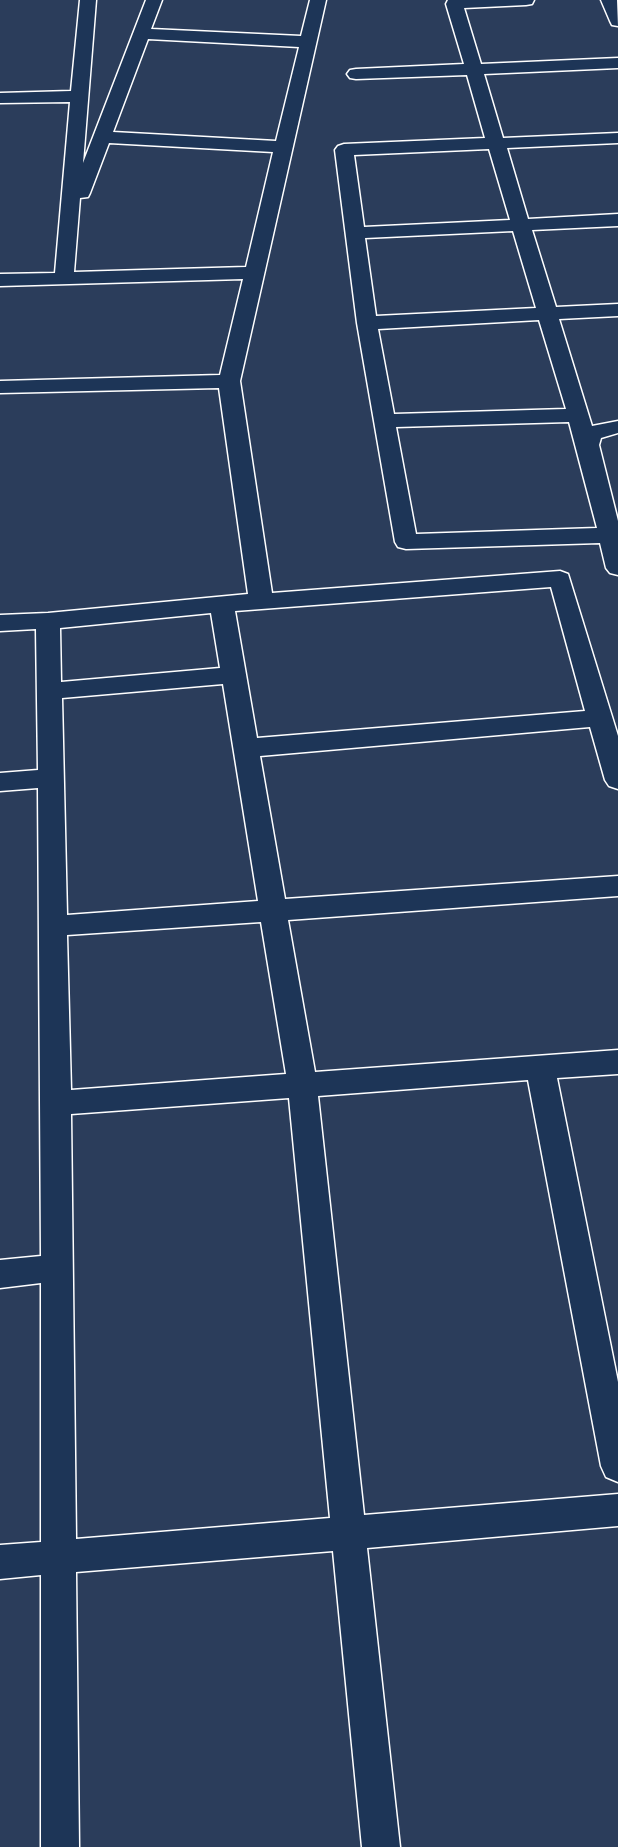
<!DOCTYPE html>
<html>
<head>
<meta charset="utf-8">
<style>
  body { margin:0 }
  canvas { display:block; background:#2b3d5b }
</style>
</head>
<body>
<canvas width="618" height="1847"></canvas>
<script>
const c = document.querySelector('canvas').getContext('2d');
c.lineJoin = 'round';
const poly = rows => new Path2D(rows.map(r => 'M' + r).join(''));
function strokePath(path, color, width, dash) { c.strokeStyle = color; c.lineWidth = width; c.lineCap = dash ? 'butt' : 'round'; c.setLineDash(dash || []); c.stroke(path); }
function fill(path, color) { c.fillStyle = color; c.fill(path, 'evenodd'); }
const minor = poly([
  [80,0,96,0,83,163,146,0,162,0,151,29,301,36,310,0,326,0,240,381,272,593,560,571,568,574,618,736,618,789,609,786,605,780,590,727,260,756,285,899,618,876,618,896,288,920,315,1072,618,1050,618,1074,557,1078,618,1382,618,1482,606,1477,601,1466,528,1080,318,1096,364,1515,618,1494,618,1526,367,1548,400,1847,362,1847,333,1551,76,1572,79,1847,41,1847,41,1575,0,1579,0,1545,41,1542,41,1283,0,1288,0,1260,41,1256,38,788,0,791,0,773,38,770,36,629,0,631,0,615,48,613,248,594,219,388,0,393,0,381,220,375,243,279,0,286,0,274,55,273,70,102,0,103,0,93,71,91,80,0],
  [148,39,299,47,276,141,113,132,148,39],
  [109,143,273,152,246,267,74,272,80,198,88,197,90,193,109,143],
  [551,587,585,711,257,738,235,611,551,587],
  [211,613,220,668,61,682,60,628,211,613],
  [223,684,258,901,67,915,62,698,223,684],
  [261,922,286,1074,71,1090,67,935,261,922],
  [289,1098,330,1518,76,1539,71,1114,289,1098],
  [448,0,534,0,532,4,526,5,464,8,481,64,618,58,618,68,484,74,503,138,618,133,618,143,507,148,528,219,618,214,618,226,532,230,556,307,618,304,618,316,559,319,592,426,618,421,618,433,601,438,599,445,618,521,618,575,610,573,606,568,600,543,406,549,398,547,395,542,357,323,335,150,338,146,344,144,485,138,467,75,356,79,350,78,347,74,350,70,356,69,464,64,446,4,448,0],
  [489,149,510,220,364,227,354,155,489,149],
  [513,231,536,308,376,316,365,238,513,231],
  [539,320,566,409,394,414,378,329,539,320],
  [569,422,597,528,416,534,396,427,569,422],
  [601,0,617,0,618,26,612,25,610,21,601,0]
]);
strokePath(minor, '#fff', 3);
fill(minor, '#1d3557');
</script>
</body>
</html>
